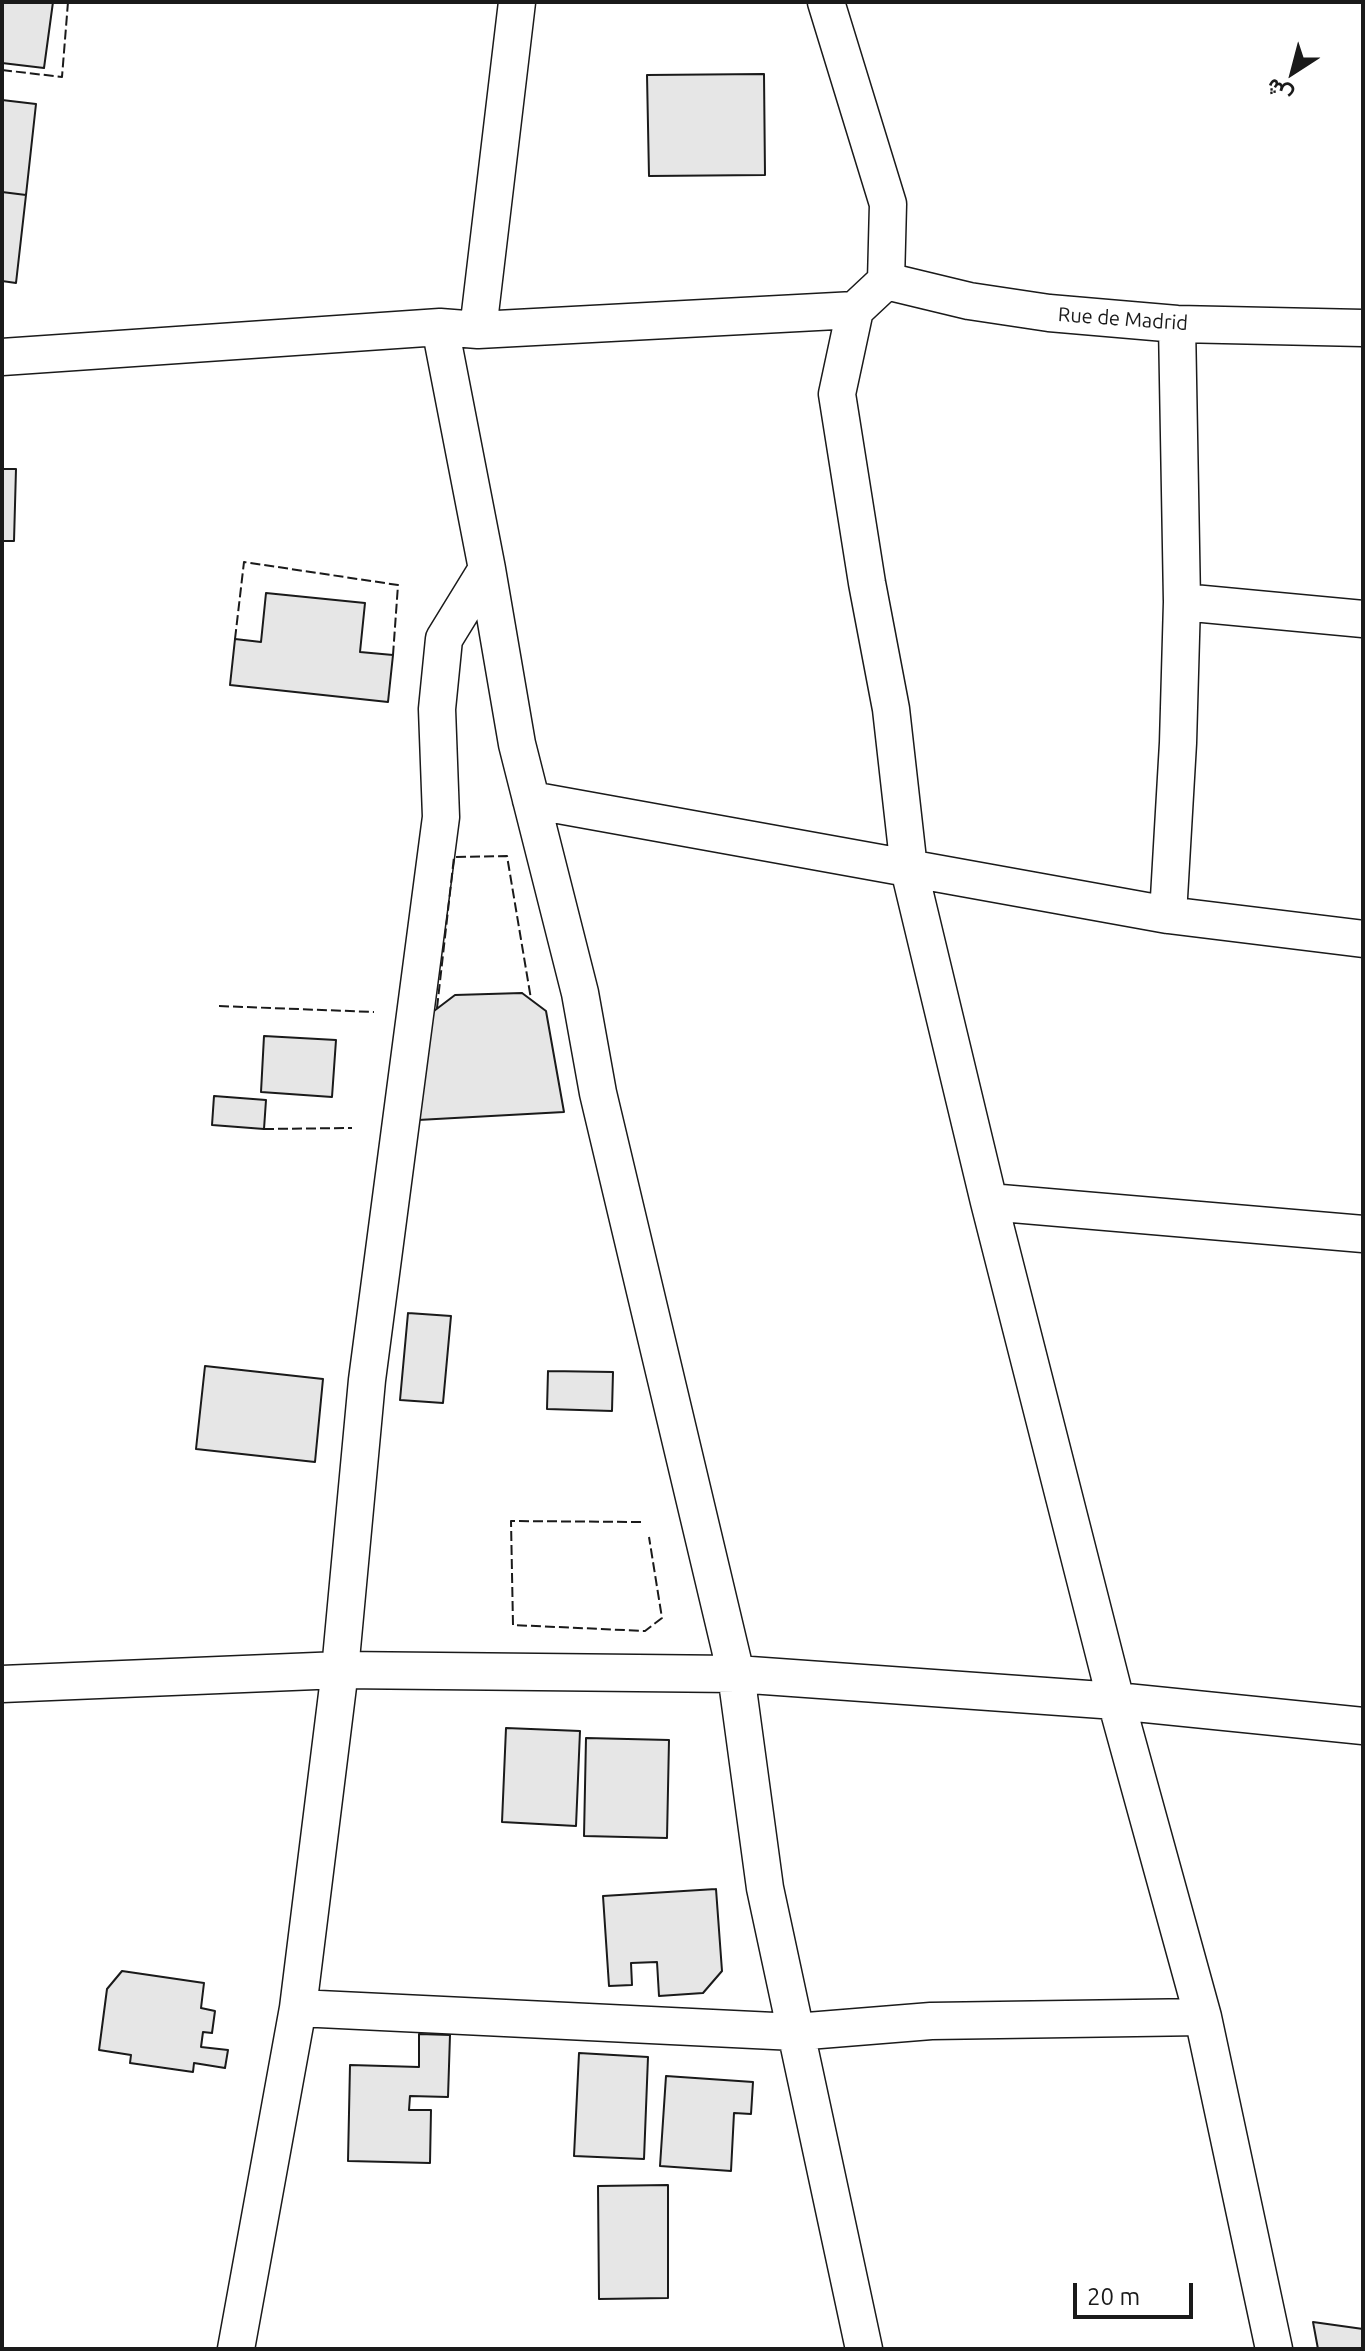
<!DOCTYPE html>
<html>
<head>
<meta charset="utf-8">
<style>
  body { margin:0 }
  #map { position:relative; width:1365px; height:2351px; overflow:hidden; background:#fff; font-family:Ubuntu,Vazirmatn,sans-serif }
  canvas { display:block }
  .frame { position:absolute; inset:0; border:4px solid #1a1a1a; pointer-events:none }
  .north { position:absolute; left:1253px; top:32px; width:80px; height:80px; -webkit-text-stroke:6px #fff; paint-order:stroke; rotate:216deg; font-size:22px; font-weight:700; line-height:32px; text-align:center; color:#1a1a1a }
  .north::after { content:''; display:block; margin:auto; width:28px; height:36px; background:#1a1a1a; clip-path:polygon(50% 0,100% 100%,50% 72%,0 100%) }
  .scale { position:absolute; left:1073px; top:2283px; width:120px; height:36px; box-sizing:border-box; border:4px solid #1a1a1a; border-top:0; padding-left:10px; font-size:24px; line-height:28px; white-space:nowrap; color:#1a1a1a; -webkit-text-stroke:6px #fff; paint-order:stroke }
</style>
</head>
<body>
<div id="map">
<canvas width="1365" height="2351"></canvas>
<div class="frame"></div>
<div class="north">ش</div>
<div class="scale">20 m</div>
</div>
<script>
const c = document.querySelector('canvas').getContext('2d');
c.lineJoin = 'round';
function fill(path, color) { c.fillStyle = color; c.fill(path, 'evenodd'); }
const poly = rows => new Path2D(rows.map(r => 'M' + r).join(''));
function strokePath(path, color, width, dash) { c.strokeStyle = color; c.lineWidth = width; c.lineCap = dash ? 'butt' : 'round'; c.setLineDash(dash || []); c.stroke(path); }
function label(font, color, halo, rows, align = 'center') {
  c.font = font + ' Ubuntu,sans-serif'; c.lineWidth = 6; c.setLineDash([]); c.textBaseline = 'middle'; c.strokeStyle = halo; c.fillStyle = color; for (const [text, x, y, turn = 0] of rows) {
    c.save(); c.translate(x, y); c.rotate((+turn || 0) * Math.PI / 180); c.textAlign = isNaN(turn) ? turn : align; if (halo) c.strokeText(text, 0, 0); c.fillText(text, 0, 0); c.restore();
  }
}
const building = poly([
  [2,2,53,2,44,68,2,63,2,2],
  [764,74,765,175,649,176,647,75,764,74],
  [2,100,36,104,26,195,2,192,2,100],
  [2,192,26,195,16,283,2,281,2,192],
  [2,469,16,469,14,541,2,541,2,469],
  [266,593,365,603,360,652,393,655,388,702,230,685,235,639,261,642,266,593],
  [522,993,546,1011,564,1112,418,1120,430,1014,455,995,522,993],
  [264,1036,336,1040,332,1097,261,1092,264,1036],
  [214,1096,266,1100,264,1129,212,1125,214,1096],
  [408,1313,451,1316,443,1403,400,1400,408,1313],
  [205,1366,323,1379,315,1462,196,1449,205,1366],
  [548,1371,613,1372,612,1411,547,1409,548,1371],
  [506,1728,580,1731,576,1826,502,1822,506,1728],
  [586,1738,669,1740,667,1838,584,1836,586,1738],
  [716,1889,722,1971,703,1993,659,1996,657,1962,631,1963,632,1985,609,1986,603,1896,716,1889],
  [122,1971,204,1983,201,2008,215,2011,212,2033,203,2032,201,2047,228,2050,225,2068,194,2063,193,2072,130,2063,131,2055,99,2050,107,1989,122,1971],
  [419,2034,450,2035,448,2097,410,2096,409,2110,431,2110,430,2163,348,2161,350,2065,419,2067,419,2034],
  [579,2053,648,2057,644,2159,574,2156,579,2053],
  [666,2076,753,2082,751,2114,734,2113,731,2171,660,2166,666,2076],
  [668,2185,668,2298,599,2299,598,2186,668,2185],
  [1313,2322,1363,2329,1363,2349,1318,2349,1313,2322]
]);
fill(building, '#e6e6e6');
strokePath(building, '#1a1a1a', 2);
const street = poly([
  [826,2,888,204,886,281,855,310,837,394,867,583,891,709,909,869,989,1202,1116,1701,1203,2017,1274,2349],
  [886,281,969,301,1049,313,1177,324,1363,328],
  [478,330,517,2],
  [2,357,440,327,478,330,855,310],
  [487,569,517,744,580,993,598,1093,736,1674,765,1888,864,2349],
  [1182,602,1363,619],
  [531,800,1168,915,1363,939],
  [1168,915,1178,743,1182,602,1177,324],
  [989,1202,1363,1234],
  [2,1684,340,1670,736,1674,1116,1701,1363,1726],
  [298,2008,795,2032,931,2021,1203,2017],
  [236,2349,298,2008,340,1670,367,1380,441,817,437,709,444,639,487,569,440,327]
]);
strokePath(street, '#1a1a1a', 39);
strokePath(street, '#fff', 36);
strokePath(poly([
  [2,70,62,77,68,2],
  [235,639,244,562,398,585,393,655],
  [219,1006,374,1012],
  [437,1008,454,857,507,856,531,999],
  [264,1129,352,1128],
  [641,1522,511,1521,513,1625,645,1631,662,1618,649,1537]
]), '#1a1a1a', 2, [10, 4]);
label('20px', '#1a1a1a', '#fff', [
  ["Rue de Madrid",1123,319,4]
]);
</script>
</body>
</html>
